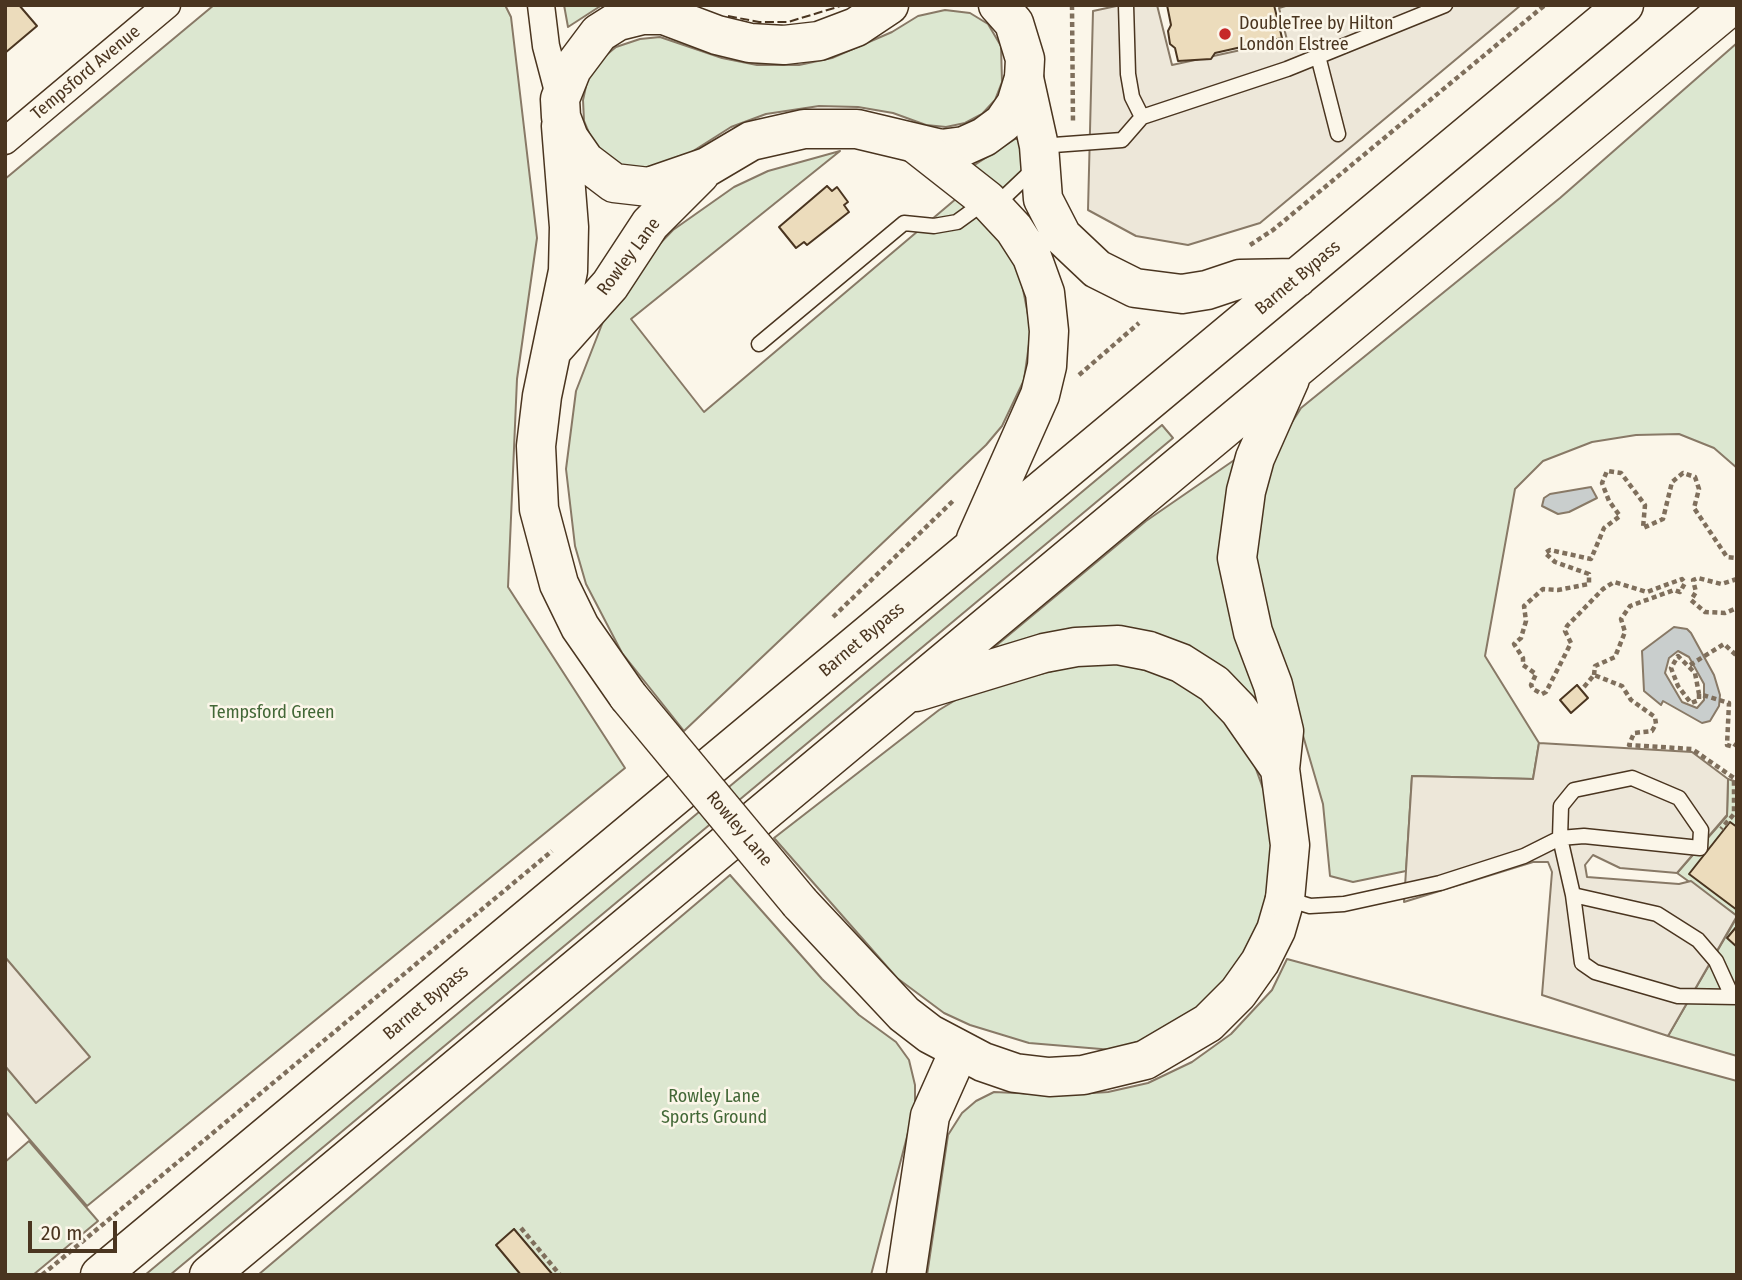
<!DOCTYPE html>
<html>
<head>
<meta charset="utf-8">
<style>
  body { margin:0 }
  #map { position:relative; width:1742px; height:1280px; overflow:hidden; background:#fbf6e9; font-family:"Fira Sans Condensed",sans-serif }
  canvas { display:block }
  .frame { position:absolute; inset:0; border:7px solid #4a3520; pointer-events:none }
  .scale { position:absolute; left:28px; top:1221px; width:89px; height:32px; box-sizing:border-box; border:4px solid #4a3520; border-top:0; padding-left:9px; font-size:21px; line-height:24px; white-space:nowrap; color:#4a3520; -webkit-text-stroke:5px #fbf6e9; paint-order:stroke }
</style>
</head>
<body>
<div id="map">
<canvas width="1742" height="1280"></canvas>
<div class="frame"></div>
<div class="scale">20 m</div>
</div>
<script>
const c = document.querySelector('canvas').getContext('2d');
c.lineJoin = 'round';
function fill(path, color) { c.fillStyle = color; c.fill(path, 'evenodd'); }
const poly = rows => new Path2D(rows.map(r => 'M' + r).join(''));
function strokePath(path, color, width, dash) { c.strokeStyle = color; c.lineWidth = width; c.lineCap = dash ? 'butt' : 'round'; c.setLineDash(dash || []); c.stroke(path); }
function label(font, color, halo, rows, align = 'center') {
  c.font = font + ' "Fira Sans Condensed",sans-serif'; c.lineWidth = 5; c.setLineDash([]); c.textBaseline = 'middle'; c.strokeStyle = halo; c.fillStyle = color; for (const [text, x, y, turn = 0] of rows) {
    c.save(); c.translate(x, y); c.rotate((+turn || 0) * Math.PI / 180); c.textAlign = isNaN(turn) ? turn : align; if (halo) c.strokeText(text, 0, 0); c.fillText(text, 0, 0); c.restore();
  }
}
const green = poly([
  [214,5,505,5,511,17,537,238,517,379,508,587,625,768,87,1206,5,1111,5,179,214,5],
  [564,5,602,5,568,27,564,5],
  [945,10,970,13,988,24,1001,46,1002,82,995,100,982,114,965,123,946,127,926,125,893,113,858,107,819,106,766,114,731,127,679,160,649,171,618,164,603,154,591,138,584,121,583,100,588,77,599,61,616,47,640,39,660,37,722,58,757,65,799,65,832,58,892,32,918,16,945,10],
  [1737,43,1737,468,1714,448,1679,434,1636,435,1592,442,1543,461,1515,489,1485,656,1539,743,1533,779,1412,776,1406,871,1353,882,1330,876,1323,804,1264,602,1249,535,1275,449,1301,408,1560,198,1737,43],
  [1015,139,1019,139,1024,166,1021,173,1000,191,973,166,1015,139],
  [840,151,631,319,704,412,957,198,978,214,1010,255,1021,279,1031,330,1024,380,1002,426,986,445,684,731,622,653,586,584,575,546,566,469,576,391,604,319,647,257,673,230,734,187,768,171,840,151],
  [1162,425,1173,438,170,1275,145,1275,1162,425],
  [1243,454,1274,737,1211,667,986,654,1146,521,1243,454],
  [1100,659,1186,680,1248,747,1269,805,1273,834,1268,896,1259,924,1246,950,1210,999,1161,1034,1113,1050,1029,1043,970,1025,944,1013,897,978,774,838,939,710,969,692,1100,659],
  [1728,779,1737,782,1737,916,1677,873,1727,816,1728,779],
  [730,875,822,979,859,1015,896,1042,909,1060,915,1085,915,1106,871,1275,258,1275,730,875],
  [1737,917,1737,1056,1668,1036,1737,917],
  [1287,959,1737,1081,1737,1275,927,1275,948,1135,962,1113,976,1101,994,1092,1061,1095,1108,1092,1148,1083,1192,1062,1231,1034,1272,990,1287,959],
  [29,1141,98,1221,33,1275,5,1275,5,1162,29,1141]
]);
fill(green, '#dce7d0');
strokePath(green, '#887966', 2);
const parking = poly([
  [1121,5,1157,5,1172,65,1287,40,1279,8,1289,5,1521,5,1260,223,1188,245,1136,236,1088,210,1093,11,1121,5],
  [1539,743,1692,752,1728,779,1727,815,1677,873,1620,868,1593,855,1585,865,1587,877,1679,884,1691,881,1737,916,1668,1036,1542,995,1552,872,1548,862,1533,862,1404,902,1412,776,1533,779,1539,743],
  [5,957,90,1057,36,1103,5,1066,5,957]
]);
fill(parking, '#ede7d9');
strokePath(parking, '#887966', 2);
const water = poly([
  [1591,487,1597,498,1569,512,1558,514,1542,506,1544,498,1550,494,1591,487],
  [1674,627,1687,629,1691,633,1714,675,1720,695,1719,706,1710,721,1702,723,1663,701,1661,705,1644,691,1642,651,1674,627],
  [1678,651,1689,657,1704,684,1704,700,1697,708,1682,702,1665,673,1669,658,1678,651]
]);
fill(water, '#c9cecd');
strokePath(water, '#887966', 2);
const building = poly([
  [5,5,19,5,37,26,5,53,5,5],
  [1167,5,1274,5,1282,38,1268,41,1265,48,1252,50,1246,46,1215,53,1211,59,1178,61,1175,48,1170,44,1168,31,1171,25,1167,5],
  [827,186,832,191,837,187,848,202,844,205,849,212,807,245,804,242,796,248,779,227,827,186],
  [1577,685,1588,698,1571,713,1560,700,1577,685],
  [1730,822,1737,827,1737,910,1689,874,1730,822],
  [1737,926,1737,947,1727,938,1737,926],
  [514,1229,553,1275,521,1275,496,1245,514,1229]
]);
fill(building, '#ecdcbc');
strokePath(building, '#4a3520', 2);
const lane = poly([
  [1126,5,1128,74,1132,97,1142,117],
  [1318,56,1338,134],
  [1040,146,1122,140,1142,117,1287,69,1445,5],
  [995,206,1036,167],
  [759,344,904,223,934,226,957,222,986,201],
  [1573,895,1657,914,1698,940,1716,961,1732,996],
  [1287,899,1310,906,1344,904,1440,883,1524,856,1560,838,1584,836,1700,848,1701,830,1679,798,1632,778,1574,790,1561,806,1560,838,1573,895,1582,963,1595,972,1678,996,1737,997]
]);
const street = poly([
  [541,5,546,46,560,99],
  [5,141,167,5]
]);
const secondary = poly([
  [906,1275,930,1116,959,1051]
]);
const primary = poly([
  [889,5,856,27,819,41,784,45,750,43,717,35,664,15,642,15,618,21,599,33,572,69,560,99,561,117,569,138,585,161,614,183,649,187,707,167,751,141,804,129,857,129,941,149,964,146,984,137,1003,123,1016,104,1024,78,1025,59,1014,23,998,5],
  [561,126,569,227,568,271,542,396,536,446,539,509,559,584,580,627,628,696],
  [553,349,610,285,650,224,700,174],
  [800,903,904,1014,930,1034,983,1062,1015,1073,1049,1077,1083,1075,1145,1060,1208,1023,1238,993,1260,962,1276,930,1285,899]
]);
const highway = poly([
  [1024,78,1039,146,1043,199,1062,236,1097,269,1135,288,1182,294,1207,290,1240,279,1297,278],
  [917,145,987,200,1014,229,1032,257,1045,293,1049,331,1047,366,1040,395,976,539],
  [916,692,1044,653,1076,647,1118,645,1149,651,1181,663,1214,684,1239,710,1280,769],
  [1285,899,1290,845,1280,769,1284,731,1273,685,1253,632,1237,558,1246,491,1255,458,1290,379],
  [100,1275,1624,5],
  [209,1275,1732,5]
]);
strokePath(lane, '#4a3520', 17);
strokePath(street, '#4a3520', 29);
strokePath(secondary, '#4a3520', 41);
strokePath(primary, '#4a3520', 41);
strokePath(highway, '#4a3520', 41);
strokePath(poly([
  [1072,5,1073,123],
  [1250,245,1273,230,1545,5],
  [1079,375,1139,323],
  [1737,579,1721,584,1698,578,1693,580,1696,592,1691,600,1705,612,1725,613,1737,608],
  [833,617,955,499],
  [1690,665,1724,644,1737,656],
  [1594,675,1595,666,1615,657,1625,632,1621,619,1630,606,1674,590,1680,592,1685,583,1682,579,1647,592,1614,582,1603,589,1567,626,1565,631,1571,643,1546,692,1542,694,1533,689,1531,685,1536,674,1523,665,1523,658,1514,644,1521,638,1526,621,1524,606,1543,589,1558,590,1589,584,1589,574,1555,562,1545,553,1550,550,1591,559,1604,528,1620,516,1609,501,1602,483,1607,471,1621,473,1645,505,1643,528,1663,519,1672,482,1683,473,1695,477,1699,489,1694,508,1727,557,1737,558],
  [1584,687,1594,675,1622,686,1631,700,1655,717,1656,724,1652,731,1634,733,1629,745,1692,749,1734,778,1734,814,1721,829],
  [1699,694,1699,700,1691,703,1678,686,1671,668,1678,656,1695,673,1699,694,1729,703,1727,745,1734,747,1737,743],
  [521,1228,560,1275],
  [42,1275,552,851]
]), '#7f6f5c', 4.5, [5, 3.5]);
strokePath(lane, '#fbf6e9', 14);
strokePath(street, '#fbf6e9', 26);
strokePath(secondary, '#fbf6e9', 38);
strokePath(primary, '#fbf6e9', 38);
strokePath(highway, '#fbf6e9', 38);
const primaryBridge = poly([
  [628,696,800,903]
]);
strokePath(primaryBridge, '#4a3520', 41, []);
strokePath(primaryBridge, '#fbf6e9', 38);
strokePath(poly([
  [728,16,759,22,788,22,844,5]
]), '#4a3520', 2, [9, 3.5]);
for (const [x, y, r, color] of [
  [1225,34,7,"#c62828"]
]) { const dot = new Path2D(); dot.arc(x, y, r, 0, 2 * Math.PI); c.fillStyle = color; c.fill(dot); strokePath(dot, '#fbf6e9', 2.5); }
label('18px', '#4a3520', '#fbf6e9', [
  ["DoubleTree by Hilton",1239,24],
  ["London Elstree",1239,45]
], 'left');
label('18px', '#4a3520', '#fbf6e9', [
  ["Tempsford Avenue",86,73,-40],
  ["Rowley Lane",629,257,-53],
  ["Barnet Bypass",1298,278,-40],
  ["Barnet Bypass",862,640,-40],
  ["Rowley Lane",739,829,50],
  ["Barnet Bypass",426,1003,-40]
]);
label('18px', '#436837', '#fbf6e9', [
  ["Tempsford Green",272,713],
  ["Rowley Lane",714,1097],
  ["Sports Ground",714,1118]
]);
</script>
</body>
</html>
